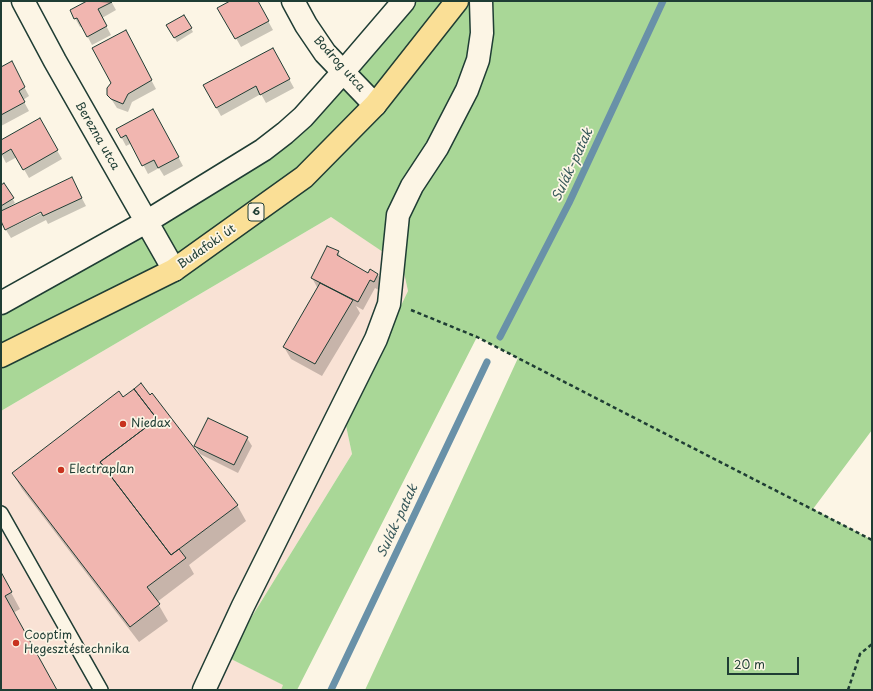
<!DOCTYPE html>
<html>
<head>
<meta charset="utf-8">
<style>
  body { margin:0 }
  #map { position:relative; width:873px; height:691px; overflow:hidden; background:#fcf5e5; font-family:"Playpen Sans",sans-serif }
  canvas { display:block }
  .frame { position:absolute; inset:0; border:2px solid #1f3d34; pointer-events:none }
  .scale { position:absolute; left:727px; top:657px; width:72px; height:18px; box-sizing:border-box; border:2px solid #1f3d34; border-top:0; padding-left:5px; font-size:12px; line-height:14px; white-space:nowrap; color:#1f3d34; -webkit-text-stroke:3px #fcf5e5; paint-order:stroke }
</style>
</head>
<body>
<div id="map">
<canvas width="873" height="691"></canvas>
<div class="frame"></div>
<div class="scale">20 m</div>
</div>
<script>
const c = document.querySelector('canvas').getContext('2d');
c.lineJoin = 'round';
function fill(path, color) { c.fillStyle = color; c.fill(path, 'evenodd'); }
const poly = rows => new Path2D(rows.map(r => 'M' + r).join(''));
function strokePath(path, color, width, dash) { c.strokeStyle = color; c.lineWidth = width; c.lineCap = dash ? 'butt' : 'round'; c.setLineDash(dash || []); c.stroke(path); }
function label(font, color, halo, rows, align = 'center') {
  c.font = font + ' "Playpen Sans",sans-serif'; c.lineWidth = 3.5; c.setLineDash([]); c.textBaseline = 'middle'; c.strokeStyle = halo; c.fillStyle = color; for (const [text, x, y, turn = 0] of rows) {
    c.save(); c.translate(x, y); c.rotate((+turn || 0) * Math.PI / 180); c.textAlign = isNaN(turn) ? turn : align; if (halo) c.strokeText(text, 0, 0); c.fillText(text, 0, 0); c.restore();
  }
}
fill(poly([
  [331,217,386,253,401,259,408,291,345,421,352,454,227,657,284,685,281,690,1,690,1,411]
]), '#f9e2d5');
fill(poly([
  [416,1,872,1,872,430,813,509,872,540,872,690,365,690,518,358,477,337,297,690,281,690,283,685,227,657,352,454,345,421,408,291,401,259,386,254,331,217,1,411,1,309,157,226,359,68]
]), '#a9d797');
fill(poly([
  [90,1,111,1,116,10,102,18,111,35,92,45,82,26,80,27,71,11],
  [232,1,257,1,273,30,241,47,219,8],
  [184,16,193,32,177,42,168,25],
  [130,40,156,89,132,102,128,112,117,108,108,94],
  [277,57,294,88,266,103,261,94,221,116,216,107],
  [11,62,29,96,23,100,29,111,1,126,1,68],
  [39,119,62,159,29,178,17,157,6,163,1,153,1,141],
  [158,119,183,166,164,176,159,168,148,174,132,143,126,146,117,129],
  [4,184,15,203,5,209,6,210,76,187,86,206,48,224,46,220,11,238,6,230,46,211,1,219,1,186],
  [338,252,342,259,369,274,370,271,378,275,383,283,379,290,375,288,363,310,356,306,360,313,322,376,291,359,284,347,319,288,317,287,312,278],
  [123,398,237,505,246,521,189,565,194,574,157,602,168,621,139,642,22,489,13,474],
  [247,438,252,446,238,473,200,454,195,446],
  [1,574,20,609,13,613,56,690,1,690]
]), '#0003');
strokePath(poly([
  [500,337,569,203,663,1],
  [331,690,487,362]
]), '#6991a8', 7);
const building = poly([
  [87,1,112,2,98,9,107,26,87,37,77,18,74,19,70,10,87,1],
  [230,1,258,1,269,21,235,39,217,8,230,1],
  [184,15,192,28,174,38,166,25,184,15],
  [126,30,152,80,128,94,123,104,111,99,107,95,107,88,111,83,92,48,126,30],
  [273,48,290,79,260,95,256,86,216,108,203,85,273,48],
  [12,61,25,87,19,91,25,102,1,115,1,67,12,61],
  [153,109,179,157,158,168,154,160,142,166,126,135,121,138,116,129,153,109],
  [40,118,58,150,23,170,11,149,1,155,1,140,40,118],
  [72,177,82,198,43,216,41,212,5,230,1,221,1,211,72,177],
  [4,183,14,198,1,206,1,185,4,183],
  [327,246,339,251,337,255,368,273,370,269,378,274,374,282,370,280,358,302,311,278,327,246],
  [320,283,353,300,315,364,283,347,320,283],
  [141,383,150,395,152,393,238,505,171,555,100,462,157,419,134,389,141,383],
  [134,389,157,419,100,462,171,555,179,549,186,558,147,587,160,604,130,627,12,473,119,391,123,397,134,389],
  [208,418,248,437,234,465,194,446,208,418],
  [1,572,12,592,5,596,57,690,1,690,1,572]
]);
fill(building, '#f1b6b0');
strokePath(building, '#1f3d34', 1);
const lane = poly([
  [1,513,101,690]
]);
const street = poly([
  [23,1,55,61,174,270],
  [293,1,306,25,325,53,375,105],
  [1,303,146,222,263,150,285,133,303,117,344,71,404,1],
  [204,690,243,606,376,339,389,304,398,215,412,186,437,148,467,90,478,60,482,33,481,1]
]);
const primary = poly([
  [1,356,174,270,304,177,375,105,457,1]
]);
strokePath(lane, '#1f3d34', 16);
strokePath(street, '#1f3d34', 25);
strokePath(primary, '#1f3d34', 25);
strokePath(poly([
  [411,310,477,337,872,540],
  [848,690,860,654,872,644]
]), '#1f3d34', 2.5, [4, 3]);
strokePath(lane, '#fcf5e5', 13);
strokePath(street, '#fcf5e5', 22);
strokePath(primary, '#fadf96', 22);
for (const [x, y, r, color] of [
  [123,424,4,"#c8321e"],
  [61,470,4,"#c8321e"],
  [16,643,4,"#c8321e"]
]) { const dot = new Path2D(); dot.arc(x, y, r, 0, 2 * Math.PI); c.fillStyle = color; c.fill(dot); strokePath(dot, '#fcf5e5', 1.5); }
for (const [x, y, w] of [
  [256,212,16]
]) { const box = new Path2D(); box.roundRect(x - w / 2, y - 9, w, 18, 3); c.fillStyle = '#fcf5e5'; c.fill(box); strokePath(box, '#1f3d34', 1); }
label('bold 11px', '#1f3d34', null, [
  ["6",256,212]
]);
label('12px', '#1f3d34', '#fcf5e5', [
  ["Bodrog utca",339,64,48],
  ["Berezna utca",97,136,60],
  ["Budafoki út",207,247,-35]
]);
label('12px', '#1f3d34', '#fcf5e5', [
  ["Niedax",131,424],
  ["Electraplan",69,470],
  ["Cooptim",24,636],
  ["Hegesztéstechnika",24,650]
], 'left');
label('italic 13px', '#38595b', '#fcf5e5', [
  ["Sulák-patak",573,165,-65],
  ["Sulák-patak",398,521,-65]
]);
</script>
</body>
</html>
